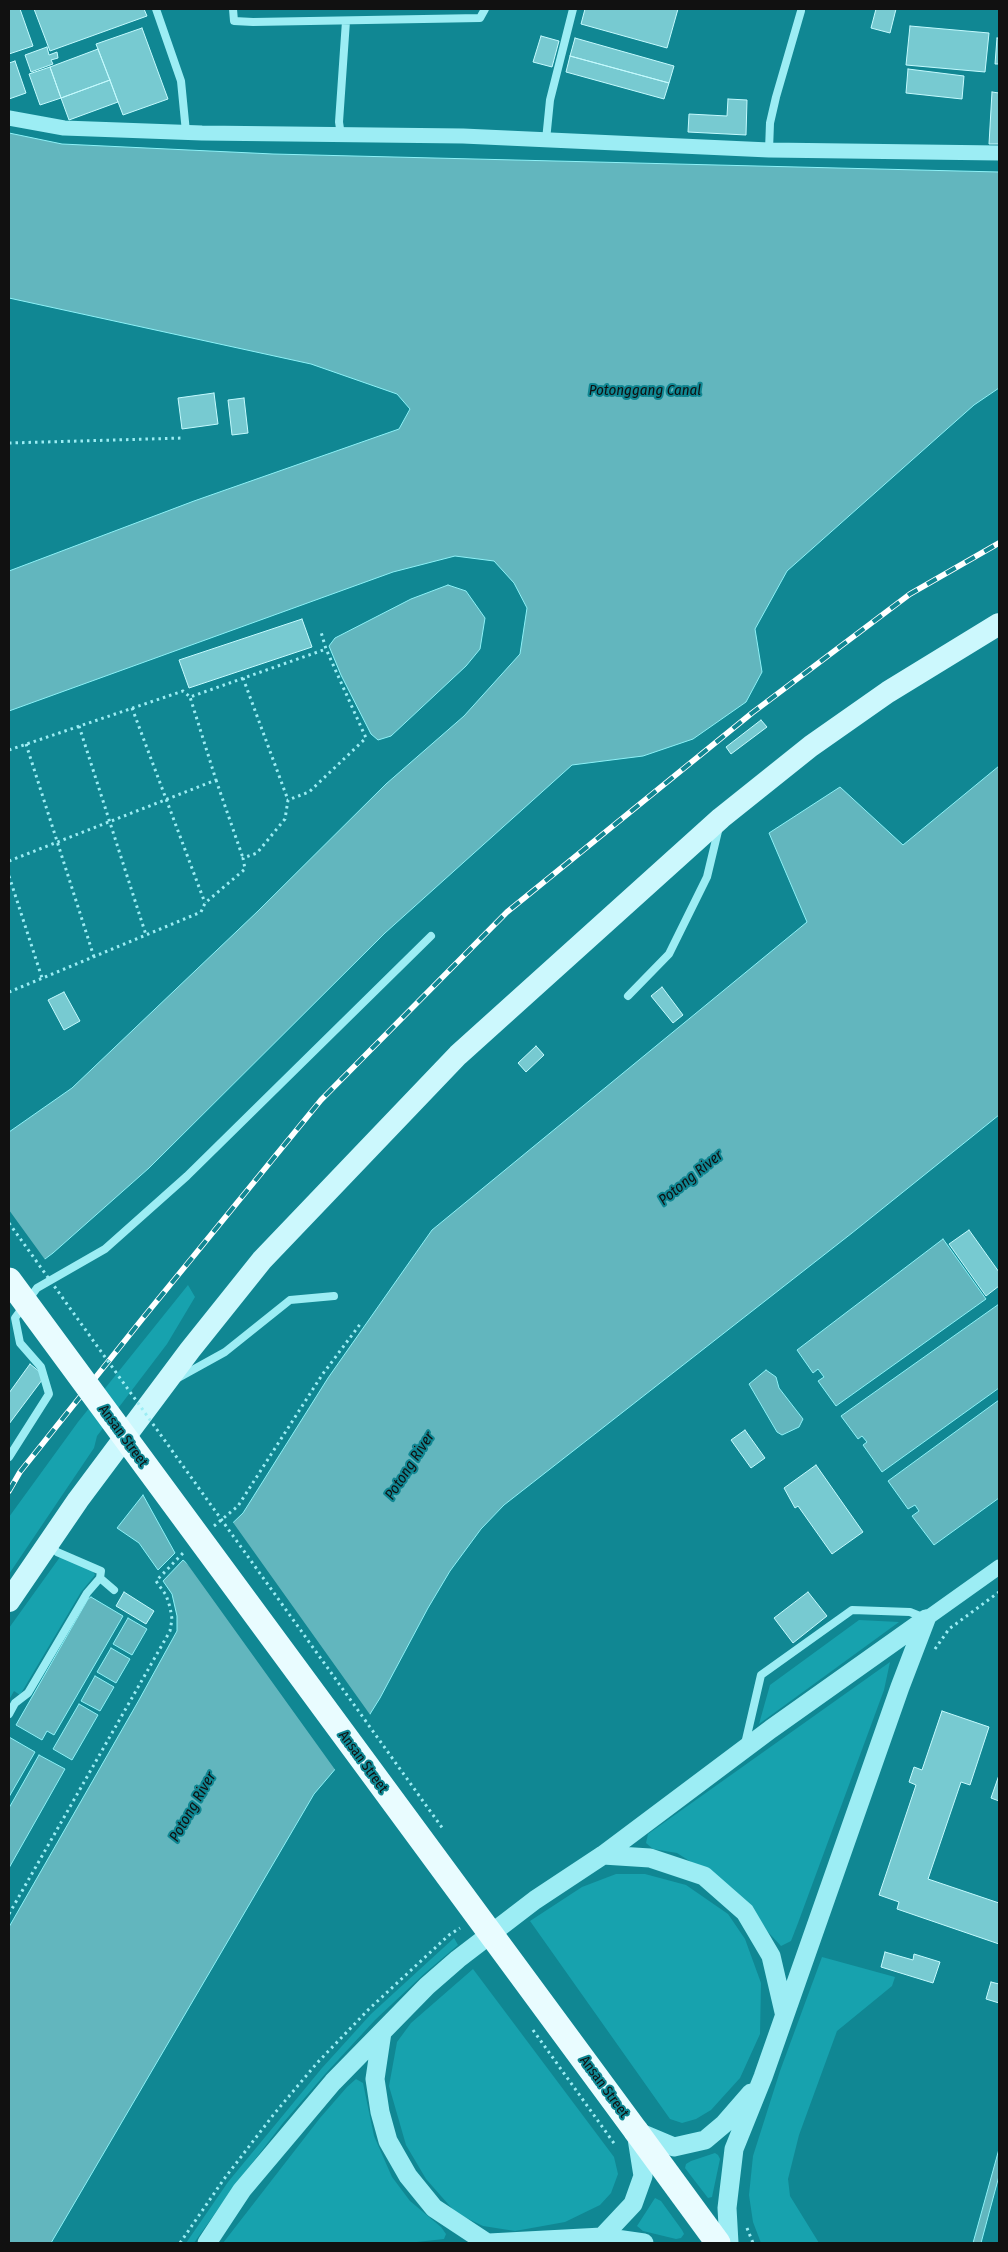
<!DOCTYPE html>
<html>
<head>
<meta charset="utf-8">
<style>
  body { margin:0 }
  #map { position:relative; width:1008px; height:2252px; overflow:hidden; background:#108793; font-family:"Fira Sans Condensed",sans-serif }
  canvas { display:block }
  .frame { position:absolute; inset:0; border:10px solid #111; pointer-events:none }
</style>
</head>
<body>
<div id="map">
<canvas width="1008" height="2252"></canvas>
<div class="frame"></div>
</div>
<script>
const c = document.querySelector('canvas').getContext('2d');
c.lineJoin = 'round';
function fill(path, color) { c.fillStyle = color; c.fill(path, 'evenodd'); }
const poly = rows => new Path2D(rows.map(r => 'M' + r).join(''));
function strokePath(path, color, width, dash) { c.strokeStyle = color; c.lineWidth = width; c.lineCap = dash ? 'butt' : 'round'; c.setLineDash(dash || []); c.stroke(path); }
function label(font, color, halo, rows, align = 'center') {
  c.font = font + ' "Fira Sans Condensed",sans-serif'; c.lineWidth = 4; c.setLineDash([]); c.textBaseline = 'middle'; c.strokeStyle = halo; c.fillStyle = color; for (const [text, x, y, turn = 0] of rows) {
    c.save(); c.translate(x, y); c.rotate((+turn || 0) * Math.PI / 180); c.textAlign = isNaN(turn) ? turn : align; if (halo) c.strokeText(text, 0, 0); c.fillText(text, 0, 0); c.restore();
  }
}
fill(poly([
  [188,1285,195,1297,167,1344,97,1436,94,1448,9,1574,9,1517,78,1422],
  [60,1557,67,1558,93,1571,95,1575,81,1592,20,1695,14,1691,9,1700,9,1628],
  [859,1620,899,1622,759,1724,770,1685],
  [890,1662,884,1690,798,1923,791,1941,781,1946,768,1932,755,1912,732,1888,677,1853,653,1849,646,1843,648,1834],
  [616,1874,645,1874,686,1885,728,1914,745,1939,761,1983,760,2034,740,2078,711,2110,696,2119,682,2123,670,2119,530,1921,582,1887],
  [454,1938,458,1945,425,1973,375,2020,326,2073,283,2123,233,2188,194,2243,186,2243,228,2182,322,2068,371,2014],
  [822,1957,895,1977,892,1986,837,2031,799,2135,788,2179,790,2196,819,2243,761,2243,753,2222,749,2195,753,2156,780,2071],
  [473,1969,614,2157,618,2174,611,2193,600,2205,565,2222,515,2231,483,2226,456,2213,426,2179,406,2145,389,2086,397,2042,411,2023],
  [356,2079,363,2083,374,2136,392,2177,410,2201,441,2227,446,2234,444,2239,408,2243,223,2243,320,2118,347,2087],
  [715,2153,718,2155,720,2159,712,2197,708,2198,685,2168,686,2164,691,2161],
  [655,2198,661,2201,682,2230,684,2234,681,2238,676,2239,643,2231,637,2226]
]), '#17a2ae');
const water = poly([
  [9,133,62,144,273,154,999,172,999,388,974,405,787,571,755,629,762,672,746,702,693,739,643,756,572,765,385,933,149,1168,53,1253,9,1286,9,1132,72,1088,258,911,386,784,464,716,520,654,527,608,514,583,494,561,455,556,393,572,9,711,9,571,194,501,399,429,410,409,397,394,311,364,9,298,9,133],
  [448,585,466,591,485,618,480,649,466,666,391,736,378,740,371,734,341,675,329,646,335,638,411,599,448,585],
  [999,766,999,1115,852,1233,504,1505,481,1529,450,1571,428,1608,380,1698,337,1767,314,1794,51,2243,9,2243,9,1927,139,1700,177,1631,177,1616,172,1594,163,1581,183,1560,189,1565,243,1513,328,1378,432,1230,807,922,769,833,840,787,903,845,999,766],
  [943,1239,986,1299,836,1406,818,1381,824,1377,818,1369,813,1373,797,1350,943,1239],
  [999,1304,999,1388,882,1472,863,1445,867,1442,862,1436,858,1439,841,1416,999,1304],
  [766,1370,776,1377,779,1388,803,1419,799,1427,782,1435,777,1432,749,1384,766,1370],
  [999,1400,999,1498,934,1545,912,1516,919,1511,915,1505,908,1509,888,1481,999,1400],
  [143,1495,175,1553,158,1570,139,1543,117,1528,143,1495],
  [91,1597,123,1616,54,1735,47,1731,42,1740,16,1725,88,1599,91,1597],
  [128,1618,147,1629,132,1655,113,1644,128,1618],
  [111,1648,130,1659,116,1683,97,1672,111,1648],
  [95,1676,114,1687,100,1711,81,1701,95,1676],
  [79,1704,98,1715,72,1760,53,1749,79,1704],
  [9,1737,35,1752,9,1797,9,1737],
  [39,1755,65,1769,9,1868,9,1808,39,1755],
  [999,2149,999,2176,981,2243,973,2243,999,2149]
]);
fill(water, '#62b6be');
strokePath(water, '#8df1f7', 1);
fill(poly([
  [9,1210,46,1261,9,1288],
  [232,1521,371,1716,336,1771,183,1558,189,1562]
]), '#108793');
const building = poly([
  [9,9,20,9,33,46,9,54,9,9],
  [34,9,144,9,147,16,50,51,34,9],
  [585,9,678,9,667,48,581,24,585,9],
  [876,9,896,9,890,33,871,28,876,9],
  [910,26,989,33,985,72,906,65,910,26],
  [142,28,168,99,123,115,96,44,142,28],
  [541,36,559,41,552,67,533,62,541,36],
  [575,38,674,66,669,83,570,56,575,38],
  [997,38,999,38,999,64,995,64,997,38],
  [47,47,49,55,57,52,58,58,51,60,53,64,31,72,25,55,47,47],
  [98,49,110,80,61,98,50,67,98,49],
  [570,56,669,83,664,99,566,72,570,56],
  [15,61,26,93,9,99,9,63,15,61],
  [50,67,61,98,40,105,29,74,50,67],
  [908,69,964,76,962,99,906,93,908,69],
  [110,80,118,102,69,120,61,98,110,80],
  [992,92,999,93,999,144,989,144,992,92],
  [728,99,747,100,746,135,688,132,689,114,727,116,728,99],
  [214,393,218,424,182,429,178,398,214,393],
  [244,398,248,433,232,435,228,400,244,398],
  [302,619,312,647,189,688,179,660,302,619],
  [761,720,767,727,731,754,726,747,761,720],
  [662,987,683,1015,673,1023,651,996,662,987],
  [64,992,80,1021,64,1030,48,1000,64,992],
  [536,1046,544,1055,526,1072,518,1063,536,1046],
  [969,1230,999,1272,999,1286,986,1296,949,1244,969,1230],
  [30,1364,45,1376,9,1424,9,1393,30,1364],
  [745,1430,765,1458,751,1468,731,1440,745,1430],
  [816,1465,863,1532,832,1554,798,1506,795,1508,784,1488,816,1465],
  [124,1592,154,1611,146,1624,116,1606,124,1592],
  [808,1592,827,1616,793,1643,774,1618,808,1592],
  [942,1711,989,1727,970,1785,961,1782,928,1879,999,1903,999,1944,897,1909,899,1902,879,1895,916,1785,909,1782,914,1767,922,1770,942,1711],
  [999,1775,999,1801,991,1798,999,1775],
  [885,1952,913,1960,914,1954,940,1962,933,1983,881,1967,885,1952],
  [991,1982,999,1984,999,2003,986,1999,991,1982]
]);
fill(building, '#77cad1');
strokePath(building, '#c4fafe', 1);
strokePath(poly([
  [9,443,184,438],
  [243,678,288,800],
  [132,708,205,903],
  [79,726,146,935],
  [26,744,94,957],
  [9,750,183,691,190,697,326,649],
  [216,780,243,858],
  [9,861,216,780,190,697],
  [9,876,42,978],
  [9,992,201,912,205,903,245,869,243,858,257,853,285,819,288,800,309,792,366,738,326,649,321,632],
  [214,1526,238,1506,322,1375,361,1323],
  [935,1649,949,1629,999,1592],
  [9,1914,170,1631,172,1619,170,1607,166,1595,156,1581,185,1551],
  [747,2228,753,2243],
  [180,2243,224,2179,274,2114,317,2063,369,2009,449,1935,460,1928]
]), '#9cedf4', 3, [2.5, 4]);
strokePath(poly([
  [156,9,181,81,186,132],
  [233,9,234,21,253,22,480,18,485,9],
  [341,135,339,122,346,21],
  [546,140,550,100,573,9],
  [769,150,770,123,776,97,801,11],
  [628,996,669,954,707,877,719,827],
  [178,1378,225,1352,290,1300,334,1296],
  [9,1457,49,1394,41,1367,20,1343,15,1318,37,1288,105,1249,187,1176,431,936],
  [51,1545,57,1552,101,1571,100,1578,114,1590],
  [9,1714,15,1703,28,1693,87,1593,100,1578],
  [745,1744,761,1675,852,1610,910,1612,925,1618]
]), '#9cedf4', 8);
strokePath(poly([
  [9,118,64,128,202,133,463,136,769,150,999,153],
  [926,1619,999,1567]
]), '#9cedf4', 15);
strokePath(poly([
  [603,1855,650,1858,704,1876,745,1912,771,1956,784,2012],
  [382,2032,375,2079,380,2112,388,2141,408,2176,434,2208,487,2243],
  [636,2131,674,2147,705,2140,724,2124,751,2093],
  [602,2237,633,2204,643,2176,636,2132],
  [207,2243,242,2190,333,2082,427,1986,458,1959,535,1900,603,1855,771,1729,926,1619],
  [489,2243,602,2237,644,2243],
  [729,2243,727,2208,734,2149,763,2077,900,1687,926,1619]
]), '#9cedf4', 19);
strokePath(poly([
  [9,1601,78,1500,190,1350,262,1260,458,1055,721,818,811,746,888,692,999,624]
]), '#ccf8fd', 22);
strokePath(poly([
  [636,2131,718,2243]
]), '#e9fcff', 25);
const rail = poly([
  [9,1491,20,1472,143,1318,321,1100,507,912,752,713,910,594,999,543]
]);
strokePath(rail, '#fff', 5.5);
strokePath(rail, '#108793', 4, [11]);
strokePath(poly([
  [9,1223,443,1829],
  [533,2030,616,2146]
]), '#9cedf4', 3, [2.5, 4]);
strokePath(poly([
  [9,1280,636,2131]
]), '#e9fcff', 25);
label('14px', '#111', '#108793', [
  ["Ansan Street",123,1436,54],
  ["Ansan Street",363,1762,54],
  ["Ansan Street",604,2087,54]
]);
label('italic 15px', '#111', '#108793', [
  ["Potonggang Canal",645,391],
  ["Potong River",691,1178,-39],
  ["Potong River",410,1466,-57],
  ["Potong River",193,1807,-60]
]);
</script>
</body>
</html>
